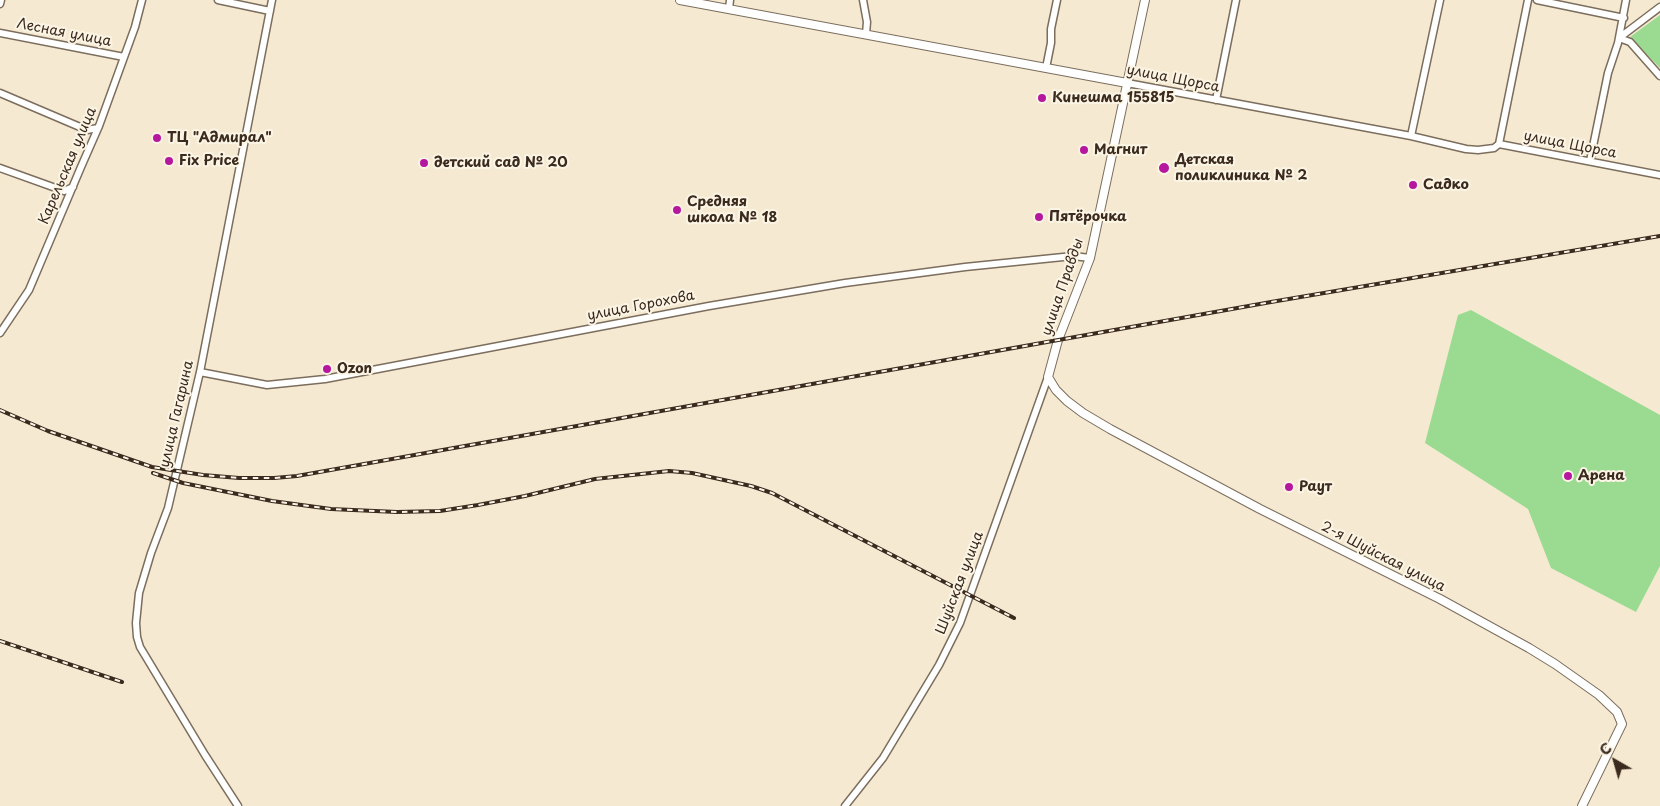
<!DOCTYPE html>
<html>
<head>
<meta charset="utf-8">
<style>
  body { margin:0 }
  #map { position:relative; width:1660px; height:806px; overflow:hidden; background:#f5ead1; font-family:"Playpen Sans",sans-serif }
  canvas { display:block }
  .north { position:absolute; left:1590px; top:736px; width:50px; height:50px; -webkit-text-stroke:4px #fcf5e5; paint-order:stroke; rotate:322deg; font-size:14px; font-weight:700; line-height:20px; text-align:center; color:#3b2a1e }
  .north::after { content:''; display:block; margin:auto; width:18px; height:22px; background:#3b2a1e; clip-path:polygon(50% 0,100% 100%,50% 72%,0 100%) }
</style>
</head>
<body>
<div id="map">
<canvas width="1660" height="806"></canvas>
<div class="north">С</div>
</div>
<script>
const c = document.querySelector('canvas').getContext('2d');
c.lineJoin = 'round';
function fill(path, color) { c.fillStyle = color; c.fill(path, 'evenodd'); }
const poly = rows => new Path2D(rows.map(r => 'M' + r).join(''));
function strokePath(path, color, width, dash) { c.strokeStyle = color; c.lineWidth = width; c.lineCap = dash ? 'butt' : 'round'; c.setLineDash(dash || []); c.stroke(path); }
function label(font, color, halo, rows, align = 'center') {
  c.font = font + ' "Playpen Sans",sans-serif'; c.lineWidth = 4; c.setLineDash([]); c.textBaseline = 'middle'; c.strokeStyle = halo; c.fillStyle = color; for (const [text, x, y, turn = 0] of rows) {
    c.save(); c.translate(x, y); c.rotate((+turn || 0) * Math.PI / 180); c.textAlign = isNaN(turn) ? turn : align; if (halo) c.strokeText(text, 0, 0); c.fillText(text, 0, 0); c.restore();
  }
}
fill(poly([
  [1660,15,1660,68,1630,37],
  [1471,310,1660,415,1660,566,1636,612,1551,568,1528,509,1425,443,1458,315]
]), '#9bdb91');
const minor = poly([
  [218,0,270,11],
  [863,0,867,22,866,34],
  [1537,0,1624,18],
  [0,4,1,0],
  [729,9,730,0],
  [0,33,124,57],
  [1619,38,1630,42,1660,76],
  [1619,38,1660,7],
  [1046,68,1051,43,1051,29,1057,0],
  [1127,83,1411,136,1466,149,1478,150,1494,148,1499,144,1660,175],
  [0,93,87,130,98,128],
  [1216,100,1236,0],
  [1411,136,1440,0],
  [1499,144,1528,0],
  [1590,161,1608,73,1618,43,1626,0],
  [0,168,64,191,73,187],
  [0,333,29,290,81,167,99,126,135,27,142,0],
  [200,372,267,385,325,379,709,306,845,283,965,267,1073,256,1090,258],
  [238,806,205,755,140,647,137,637,136,623,139,593,151,553,168,508,200,372,272,0],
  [845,806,883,758,939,665,960,623,1048,377]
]);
const tertiary = poly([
  [680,0,1127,83],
  [1145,0,1090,258,1058,340,1048,377,1056,390,1067,401,1083,413,1110,429,1260,509,1440,599,1529,648,1555,664,1599,695,1617,712,1622,724,1582,806]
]);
strokePath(minor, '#7c6d5d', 9);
strokePath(tertiary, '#7c6d5d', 10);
strokePath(minor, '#fff', 6);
strokePath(tertiary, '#fff', 8);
const rail = poly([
  [0,410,48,431,152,467,203,475,239,478,274,478,297,476,1271,302,1660,236],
  [153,473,183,483,272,501,331,509,397,512,440,511,478,505,525,496,595,479,669,471,692,473,751,486,772,493,1014,618],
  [0,641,122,682]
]);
strokePath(rail, '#3b2a1e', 4);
strokePath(rail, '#fcf5e5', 2, [5.5]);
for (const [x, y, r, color] of [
  [1042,98,5,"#b5179e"],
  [157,138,5,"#b5179e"],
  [1084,150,5,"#b5179e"],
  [169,161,5,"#b5179e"],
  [424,163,5,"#b5179e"],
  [1164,168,6,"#b5179e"],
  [1413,185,5,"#b5179e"],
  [677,210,5,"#b5179e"],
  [1039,217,5,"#b5179e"],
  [327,369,5,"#b5179e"],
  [1568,476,5,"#b5179e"],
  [1289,487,5,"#b5179e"]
]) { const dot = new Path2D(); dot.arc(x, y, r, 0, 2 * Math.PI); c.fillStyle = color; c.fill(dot); strokePath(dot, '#fcf5e5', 2); }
label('14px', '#3b2a1e', '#fcf5e5', [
  ["Лесная улица",64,33,11],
  ["улица Щорса",1173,79,11],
  ["улица Щорса",1570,145,11],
  ["Карельская улица",68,166,-67],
  ["улица Правды",1063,287,-71],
  ["улица Горохова",641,306,-11],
  ["улица Гагарина",177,414,-77],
  ["2-я Шуйская улица",1383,557,27],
  ["Шуйская улица",960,583,-69]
]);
label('bold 14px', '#3b2a1e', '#fcf5e5', [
  ["Кинешма 155815",1052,98],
  ["ТЦ \"Адмирал\"",167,138],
  ["Магнит",1094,150],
  ["Детская",1175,160],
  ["поликлиника № 2",1175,176],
  ["Fix Price",179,161],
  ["детский сад № 20",434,163],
  ["Садко",1423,185],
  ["Средняя",687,202],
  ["школа № 18",687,218],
  ["Пятёрочка",1049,217],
  ["Ozon",337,369],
  ["Арена",1578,476],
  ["Раут",1299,487]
], 'left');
</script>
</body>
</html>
